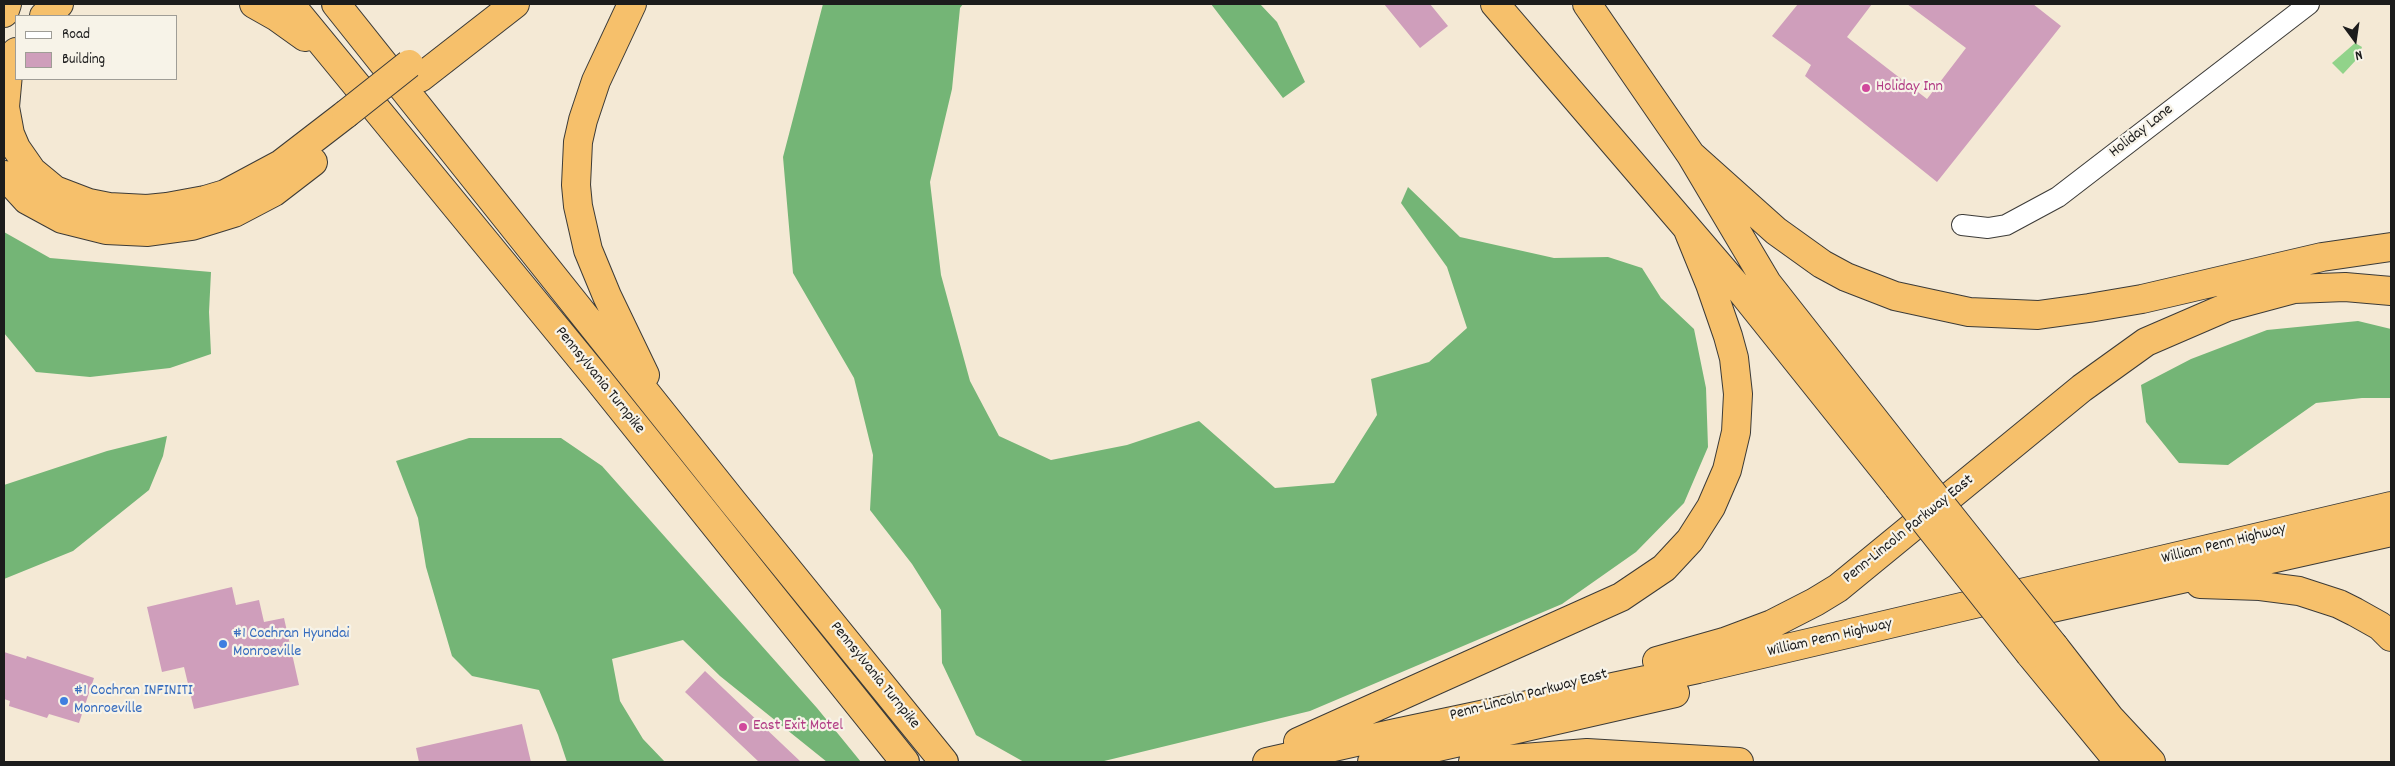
<!DOCTYPE html>
<html>
<head>
<meta charset="utf-8">
<style>
  body { margin:0 }
  #map { position:relative; width:2395px; height:766px; overflow:hidden; background:#f4e9d5; font-family:Dekko,sans-serif }
  canvas { display:block }
  .frame { position:absolute; inset:0; border:5px solid #1c1c1c; pointer-events:none }
  .legend { position:absolute; left:15px; top:15px; width:162px; height:65px; box-sizing:border-box; background:#f7f3e8; border:1px solid #9f9d96; margin:0; padding:6px 9px; list-style:none; font-size:15px; color:#1c1c1c }
  .legend li { display:flex; align-items:center; gap:10px; height:25px }
  .legend b { width:25px; border:1px solid #9f9d96 }
  .north { position:absolute; left:2330px; top:15px; width:50px; height:50px; -webkit-text-stroke:4px #f7f3e8; paint-order:stroke; rotate:166deg; font-size:14px; font-weight:700; line-height:20px; text-align:center; color:#1c1c1c }
  .north::after { content:''; display:block; margin:auto; width:18px; height:22px; background:#1c1c1c; clip-path:polygon(50% 0,100% 100%,50% 72%,0 100%) }
</style>
</head>
<body>
<div id="map">
<canvas width="2395" height="766"></canvas>
<div class="frame"></div>
<ul class="legend">
<li><b style="height:6px;background:#fff"></b>Road</li>
<li><b style="height:14px;background:#cf9ebb"></b>Building</li>
</ul>
<div class="north">N</div>
</div>
<script>
const c = document.querySelector('canvas').getContext('2d');
c.lineJoin = 'round';
function fill(path, color) { c.fillStyle = color; c.fill(path, 'evenodd'); }
const poly = rows => new Path2D(rows.map(r => 'M' + r).join(''));
function strokePath(path, color, width, dash) { c.strokeStyle = color; c.lineWidth = width; c.lineCap = dash ? 'butt' : 'round'; c.setLineDash(dash || []); c.stroke(path); }
function label(font, color, halo, rows, align = 'center') {
  c.font = font + ' Dekko,sans-serif'; c.lineWidth = 4.5; c.setLineDash([]); c.textBaseline = 'middle'; c.strokeStyle = halo; c.fillStyle = color; for (const [text, x, y, turn = 0] of rows) {
    c.save(); c.translate(x, y); c.rotate((+turn || 0) * Math.PI / 180); c.textAlign = isNaN(turn) ? turn : align; if (halo) c.strokeText(text, 0, 0); c.fillText(text, 0, 0); c.restore();
  }
}
fill(poly([
  [2355,43,2362,47,2357,59,2343,74,2332,63]
]), '#91d38a');
fill(poly([
  [823,4,963,4,960,8,952,89,930,182,941,275,970,381,999,436,1051,460,1127,445,1199,421,1275,488,1334,483,1377,415,1371,379,1429,362,1467,328,1447,267,1401,203,1408,187,1460,237,1554,258,1608,257,1642,268,1661,298,1694,329,1706,388,1708,447,1684,503,1636,552,1562,604,1310,711,1100,762,1024,762,976,735,942,663,941,610,912,564,870,510,873,455,854,378,793,273,783,157],
  [1211,4,1260,4,1277,22,1305,82,1283,98],
  [4,232,50,258,211,272,209,312,211,354,170,368,90,377,36,372,4,333],
  [2358,321,2391,329,2391,398,2362,398,2316,403,2228,465,2179,463,2146,422,2141,385,2191,359,2267,330],
  [167,436,163,456,149,490,73,551,4,579,4,485,107,451],
  [469,438,561,438,602,466,817,708,861,762,827,762,720,676,683,640,612,659,620,701,643,739,665,762,567,762,558,735,539,690,472,676,452,656,426,567,418,518,396,461]
]), '#74b576');
fill(poly([
  [1384,4,1430,4,1448,26,1420,48],
  [1798,4,1872,4,1847,37,1927,99,1966,48,1907,4,2033,4,2061,26,1937,182,1805,76,1811,65,1772,36],
  [232,587,236,605,259,600,264,622,284,618,299,685,194,709,184,667,162,672,147,607],
  [4,652,26,659,27,656,94,678,79,723,49,714,47,718,9,706,10,701,4,699],
  [705,671,801,762,759,762,685,692],
  [522,724,531,762,419,762,416,748]
]), '#cf9ebb');
const minor = poly([
  [1962,225,1988,228,2006,225,2058,197,2309,4]
]);
const highway = poly([
  [254,4,277,17,305,37],
  [290,4,597,378,905,762],
  [336,4,733,502,944,762],
  [632,4,596,81,583,120,578,142,576,185,578,206,588,250,607,296,645,375],
  [1495,4,1742,292,1898,487],
  [1587,4,1691,155,1767,283,1921,479],
  [4,13,7,4],
  [44,16,59,4],
  [16,52,8,74,5,107,10,134,16,148,32,171,55,190,89,203,109,207,147,209,167,207,205,200,225,194,281,164,346,114],
  [420,78,515,4],
  [1691,155,1776,231,1822,264,1846,277,1895,296,1969,312,2038,315,2089,308,2142,299,2322,257,2391,247],
  [4,175,27,200,62,219,106,230,148,232,192,226,234,213,274,192,313,162],
  [2200,584,2260,586,2299,591,2339,604,2355,612,2380,626,2391,637],
  [2007,618,2391,532],
  [2054,646,2110,718,2151,762],
  [2030,654,2119,762],
  [1657,661,1724,642,1772,624,1815,602,1838,588,2082,388,2146,342,2227,307,2294,289,2345,287,2391,291],
  [1298,742,1621,597,1664,568,1690,540,1711,507,1727,470,1736,432,1738,394,1734,358,1728,336,1710,284,1688,230],
  [1267,762,1396,733,1698,669,2391,506],
  [1372,762,1675,693],
  [1473,762,1587,753,1739,762]
]);
strokePath(minor, '#3c3b38', 22);
strokePath(highway, '#3c3b38', 30);
strokePath(minor, '#fff', 20);
strokePath(highway, '#f6c06b', 28);
const highwayBridge = poly([
  [346,114,409,64],
  [1921,479,2054,646],
  [1898,487,2030,654]
]);
strokePath(highwayBridge, '#3c3b38', 30, []);
strokePath(highwayBridge, '#f6c06b', 28);
for (const [x, y, r, color] of [
  [1866,88,5,"#d1479c"],
  [223,644,5,"#3f7fe0"],
  [64,701,5,"#3f7fe0"],
  [743,727,5,"#d1479c"]
]) { const dot = new Path2D(); dot.arc(x, y, r, 0, 2 * Math.PI); c.fillStyle = color; c.fill(dot); strokePath(dot, '#f7f3e8', 2); }
label('16px', '#b23c85', '#f7f3e8', [
  ["Holiday Inn",1876,88],
  ["East Exit Motel",753,727]
], 'left');
label('16px', '#1c1c1c', '#f7f3e8', [
  ["Holiday Lane",2142,132,-38],
  ["Pennsylvania Turnpike",599,381,51],
  ["Penn-Lincoln Parkway East",1909,530,-39],
  ["William Penn Highway",2224,545,-14],
  ["William Penn Highway",1830,639,-13],
  ["Pennsylvania Turnpike",874,676,51],
  ["Penn-Lincoln Parkway East",1529,696,-15]
]);
label('16px', '#366cbe', '#f7f3e8', [
  ["#1 Cochran Hyundai",233,635],
  ["Monroeville",233,653],
  ["#1 Cochran INFINITI",74,692],
  ["Monroeville",74,710]
], 'left');
</script>
</body>
</html>
